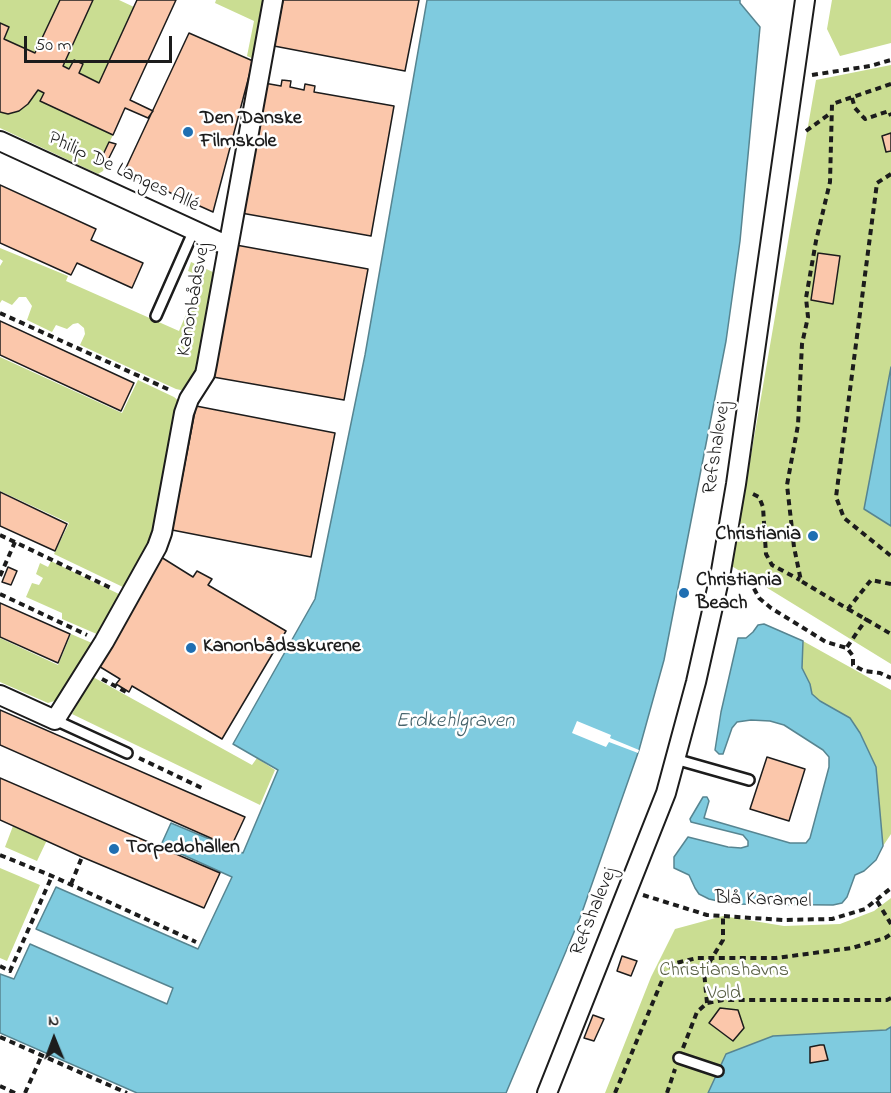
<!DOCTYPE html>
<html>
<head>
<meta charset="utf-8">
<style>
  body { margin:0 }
  #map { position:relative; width:891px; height:1093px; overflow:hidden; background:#fff; font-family:"Indie Flower",sans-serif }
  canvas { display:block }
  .north { position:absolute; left:24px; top:1009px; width:60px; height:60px; -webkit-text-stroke:4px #fff; paint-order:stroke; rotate:359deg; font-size:16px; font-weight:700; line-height:24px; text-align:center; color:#1c1c1c }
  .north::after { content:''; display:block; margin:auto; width:21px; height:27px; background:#1c1c1c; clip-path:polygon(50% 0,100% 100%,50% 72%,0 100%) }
  .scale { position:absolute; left:24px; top:36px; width:148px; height:27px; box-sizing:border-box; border:3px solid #1c1c1c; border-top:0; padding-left:8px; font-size:18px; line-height:21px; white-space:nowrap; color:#1c1c1c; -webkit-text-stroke:4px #fff; paint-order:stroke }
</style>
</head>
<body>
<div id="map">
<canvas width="891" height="1093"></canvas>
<div class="north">N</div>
<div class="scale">50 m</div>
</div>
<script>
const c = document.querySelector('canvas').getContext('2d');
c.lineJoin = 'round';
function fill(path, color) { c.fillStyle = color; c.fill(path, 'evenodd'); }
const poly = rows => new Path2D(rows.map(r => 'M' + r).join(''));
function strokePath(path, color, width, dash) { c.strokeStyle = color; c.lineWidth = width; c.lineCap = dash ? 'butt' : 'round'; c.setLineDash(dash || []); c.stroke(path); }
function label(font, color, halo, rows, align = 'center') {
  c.font = font + ' "Indie Flower",sans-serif'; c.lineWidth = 5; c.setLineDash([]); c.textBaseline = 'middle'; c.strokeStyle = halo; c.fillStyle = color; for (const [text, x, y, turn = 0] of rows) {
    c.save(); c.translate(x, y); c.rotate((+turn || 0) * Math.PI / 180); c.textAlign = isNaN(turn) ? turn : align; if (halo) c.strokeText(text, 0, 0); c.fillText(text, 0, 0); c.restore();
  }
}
fill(poly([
  [0,0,60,0,35,53,4,39,9,27,0,23],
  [93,0,119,0,134,7,99,83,79,73,83,64,74,60,69,69,63,66],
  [216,0,264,0,254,59,247,56,254,21,215,3],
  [832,0,891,0,891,43,840,56,827,29],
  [891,65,891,367,864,509,891,526,891,664,730,565,742,507,816,80],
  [38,90,44,93,40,101,113,135,100,161,106,164,103,171,98,174,0,128,0,112,8,114,19,111,28,104],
  [0,248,68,276,66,281,179,331,202,277,188,271,191,262,215,273,201,362,196,376,185,391,176,389,80,345,85,334,84,328,78,323,73,324,67,329,56,325,52,332,27,320,32,306,26,297,19,297,12,305,2,300,0,303,0,266,3,261,0,259],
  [0,357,122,413,138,380,174,397,180,402,155,531,125,588,54,554,69,523,0,491],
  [51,561,121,595,99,635,62,619,62,613,26,597,32,583,39,585,43,578,36,574,40,563,48,567],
  [71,634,92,643,61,699,48,703,0,682,0,638,58,665],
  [803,641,891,690,891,834,883,846,876,767,860,733,850,718,820,701,812,694,810,684,802,668],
  [93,677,252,765,257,758,275,770,260,805,72,714],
  [13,826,47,840,37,861,5,847],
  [0,868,40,885,7,961,0,958],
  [891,898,891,1027,886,1030,773,1036,726,1054,708,1093,605,1093,651,977,675,929,723,916,784,926,840,924,874,911]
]), '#cadd92');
const water = poly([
  [427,0,740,0,740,3,760,27,740,241,726,341,664,660,639,750,580,918,506,1093,137,1093,0,1033,0,974,14,979,30,944,167,1004,173,988,36,929,56,887,198,949,232,877,161,845,171,823,243,853,278,770,233,744,315,599,365,355,427,0],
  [891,367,891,526,864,509,891,367],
  [764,624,803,641,802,668,810,684,812,694,820,701,850,718,860,733,876,767,883,846,876,860,864,871,855,875,847,897,842,903,833,905,731,904,709,899,699,894,695,888,689,875,674,868,674,857,688,837,728,847,741,848,748,846,748,841,743,835,691,822,690,819,703,797,707,797,709,801,704,818,790,843,806,843,810,838,829,767,829,757,823,750,784,725,770,721,751,720,737,722,732,728,723,754,719,754,715,750,721,712,738,638,746,638,753,632,758,625,764,624],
  [891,1027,891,1093,708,1093,726,1054,773,1036,886,1030,891,1027]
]);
fill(water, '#7fcbdf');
strokePath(water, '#578591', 1.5);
fill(poly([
  [577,721,611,735,610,738,639,750,638,753,609,742,606,747,572,733]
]), '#fff');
const building = poly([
  [60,0,93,0,63,66,69,69,74,60,83,64,79,73,99,83,137,0,176,0,130,100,153,111,148,118,125,108,113,135,40,101,44,93,38,90,28,104,19,111,8,114,0,112,0,23,9,27,4,39,35,53,60,0],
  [283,0,419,0,405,71,274,46,283,0],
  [189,33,253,61,213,212,124,172,189,33],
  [282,80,291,81,290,87,304,90,305,84,315,86,314,92,394,106,371,236,241,213,264,83,281,86,282,80],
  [891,133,891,151,886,152,882,136,891,133],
  [109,142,116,144,106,164,100,161,109,142],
  [0,185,96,229,91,240,143,263,132,288,77,263,71,275,0,243,0,185],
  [236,245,368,269,344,400,213,377,236,245],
  [818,253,840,256,833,304,811,300,818,253],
  [0,321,134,383,121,411,0,355,0,321],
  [196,406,335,433,311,557,172,530,196,406],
  [0,492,67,524,55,551,0,526,0,492],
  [161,557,193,577,197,571,212,579,208,585,286,631,222,739,132,686,129,692,116,684,120,679,97,665,161,557],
  [8,567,17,571,11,585,2,582,8,567],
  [0,603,70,634,58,663,0,637,0,603],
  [0,710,245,817,231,847,0,745,0,710],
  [767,757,805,769,789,821,750,809,767,757],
  [0,778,220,873,204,908,82,857,0,820,0,778],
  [622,956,637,961,631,976,617,971,622,956],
  [720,1008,738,1010,744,1028,733,1041,709,1023,720,1008],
  [593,1015,604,1019,594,1041,584,1038,593,1015],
  [820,1045,824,1045,828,1060,810,1063,810,1047,820,1045]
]);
fill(building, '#fbc7ab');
strokePath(building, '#1c1c1c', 1.5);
const service = poly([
  [156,316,194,230],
  [55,720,127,753],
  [675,759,749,780],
  [679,1058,718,1071]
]);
const minor = poly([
  [0,141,228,246],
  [0,695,55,720,104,642,157,547,162,533,184,413,189,399,205,374,207,364,273,0],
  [547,1093,666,793,696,682,721,571,736,484,805,0]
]);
strokePath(service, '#1c1c1c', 14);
strokePath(minor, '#1c1c1c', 22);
strokePath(poly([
  [812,75,870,66,891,60],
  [891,84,832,104,830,182,816,241,806,298,808,317,802,344,798,425,787,485,794,547,801,581,848,609,871,580,891,584],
  [852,98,855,108,865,119,889,111,891,116],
  [806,131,831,113],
  [891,174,877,183,836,497,844,518,891,556],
  [0,313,172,391],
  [753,494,759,497,763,507,766,554,772,565,800,580],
  [0,535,113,589],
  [739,575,750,581,759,598,771,608,826,642,847,648,853,656,853,665,864,671,880,673,891,678],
  [0,576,15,542],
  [0,594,87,635],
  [848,609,891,634],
  [847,647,867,618],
  [102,679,128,693],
  [139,758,204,789],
  [0,855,52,876,196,942],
  [71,884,82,857],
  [643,895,707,915,783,920,832,919,865,909,891,888],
  [877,901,891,924],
  [0,966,10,971,52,876],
  [707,1003,704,971,723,940,723,916],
  [0,1037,127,1093],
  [683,1048,697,1012,707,1003,723,1000,887,1000,891,998],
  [0,1086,15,1093],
  [25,1093,42,1055],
  [615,1093,666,971,672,964,697,958,776,958,852,948,885,938,891,934],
  [667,1093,675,1069]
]), '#1c1c1c', 4, [6, 4.5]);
strokePath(service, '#fff', 9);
strokePath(minor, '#fff', 18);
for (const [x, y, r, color] of [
  [188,132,6,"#1f6fb2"],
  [813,536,6,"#1f6fb2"],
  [684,593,6,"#1f6fb2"],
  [191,648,6,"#1f6fb2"],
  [114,849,6,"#1f6fb2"]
]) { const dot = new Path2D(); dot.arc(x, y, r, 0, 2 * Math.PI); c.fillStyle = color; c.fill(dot); strokePath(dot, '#fff', 2); }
label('bold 20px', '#1c1c1c', '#fff', [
  ["Den Danske",200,120],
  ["Filmskole",200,143],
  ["Christiania",801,536,"right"],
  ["Christiania",696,582],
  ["Beach",696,605],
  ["Kanonbådsskurene",203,648],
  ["Torpedohallen",126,849]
], 'left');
label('20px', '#1c1c1c', '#fff', [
  ["Philip De Langes Allé",123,173,25],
  ["Kanonbådsvej",195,300,-80],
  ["Refshalevej",718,448,-81],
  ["Blå Karamel",763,901,2],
  ["Refshalevej",595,912,-68]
]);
label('20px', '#596045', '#fff', [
  ["Christianshavns",724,972],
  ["Vold",724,995]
]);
label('italic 21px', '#44626a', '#fff', [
  ["Erdkehlgraven",455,723]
]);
</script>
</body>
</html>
